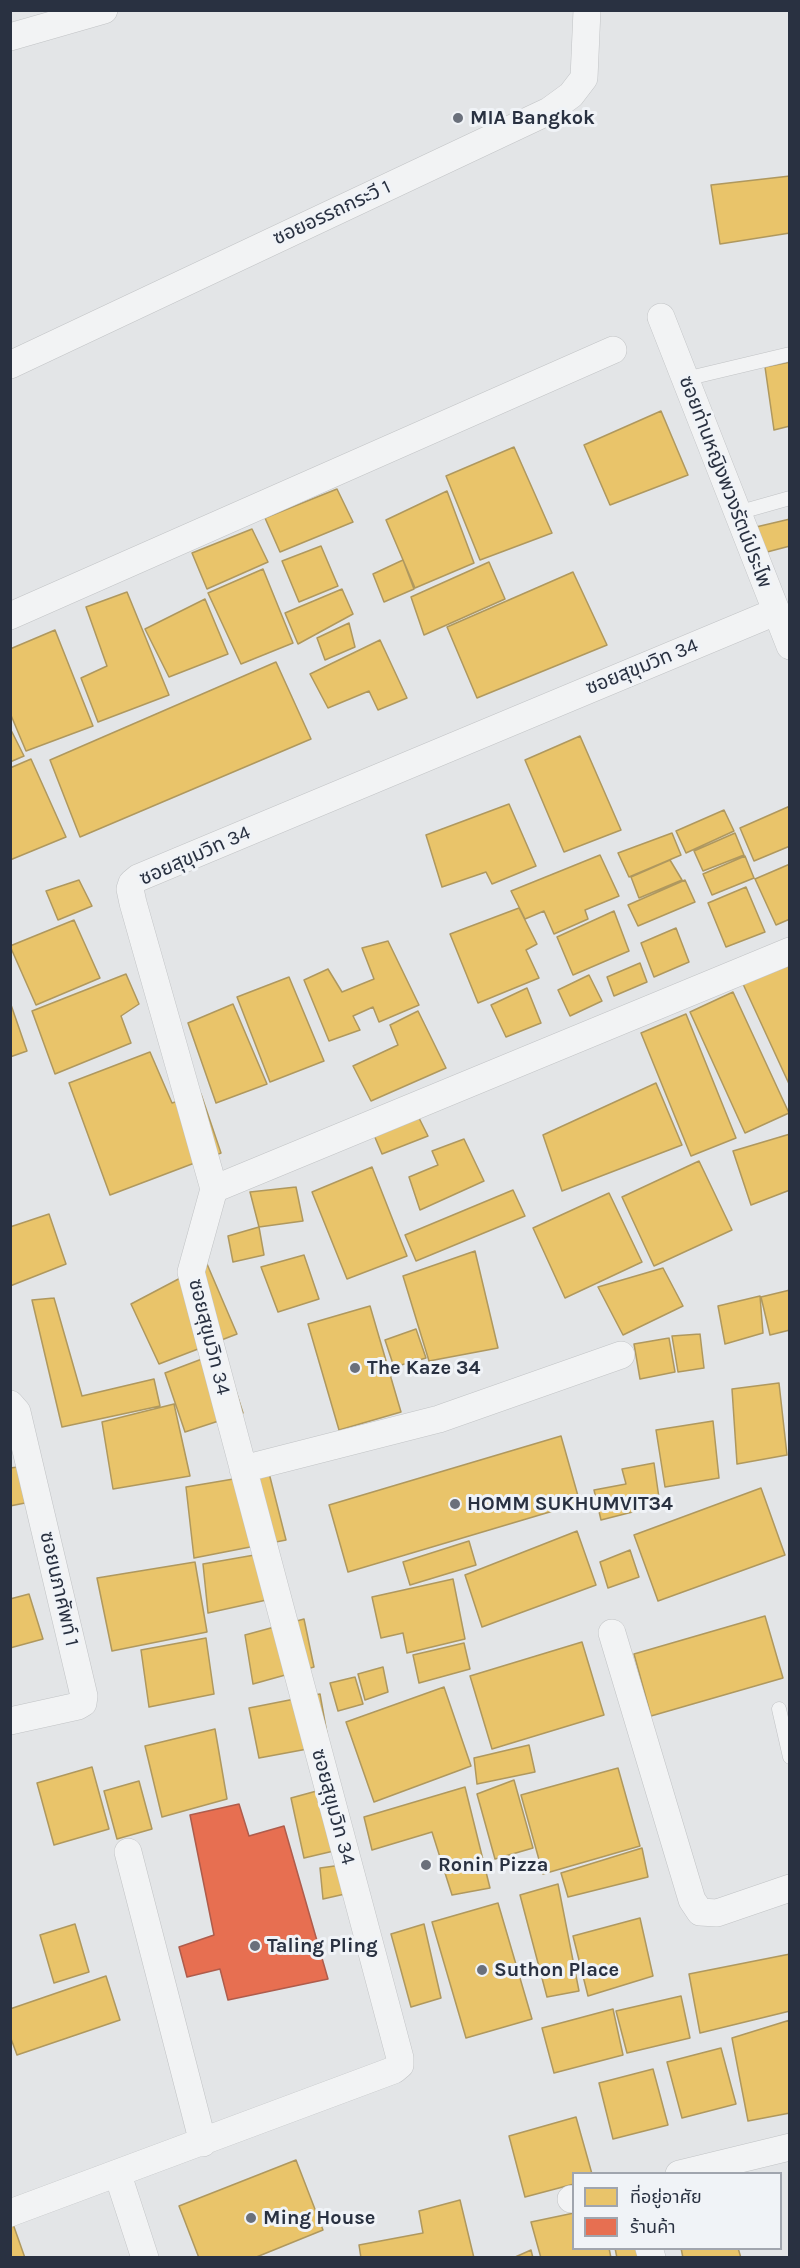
<!DOCTYPE html>
<html>
<head>
<meta charset="utf-8">
<style>
  body { margin:0 }
  #map { position:relative; width:800px; height:2268px; overflow:hidden; background:#e3e5e7; font-family:Karla,"Noto Sans Thai",sans-serif }
  canvas { display:block }
  .frame { position:absolute; inset:0; border:12px solid #293141; pointer-events:none }
  .legend { position:absolute; left:572px; top:2172px; width:210px; height:78px; box-sizing:border-box; background:#f0f3f7; border:2px solid #a0a5ae; margin:0; padding:8px 10px; list-style:none; font-size:18px; color:#293141 }
  .legend li { display:flex; align-items:center; gap:12px; height:30px }
  .legend b { width:30px; border:2px solid #a0a5ae }
</style>
</head>
<body>
<div id="map">
<canvas width="800" height="2268"></canvas>
<div class="frame"></div>
<ul class="legend">
<li><b style="height:16px;background:#e9c46a"></b>ที่อยู่อาศัย</li>
<li><b style="height:16px;background:#e76f51"></b>ร้านค้า</li>
</ul>
</div>
<script>
const c = document.querySelector('canvas').getContext('2d');
c.lineJoin = 'round';
function fill(path, color) { c.fillStyle = color; c.fill(path, 'evenodd'); }
const poly = rows => new Path2D(rows.map(r => 'M' + r).join(''));
function strokePath(path, color, width, dash) { c.strokeStyle = color; c.lineWidth = width; c.lineCap = dash ? 'butt' : 'round'; c.setLineDash(dash || []); c.stroke(path); }
function label(font, color, halo, rows, align = 'center') {
  c.font = font + ' Karla,"Noto Sans Thai",sans-serif'; c.lineWidth = 6; c.setLineDash([]); c.textBaseline = 'middle'; c.strokeStyle = halo; c.fillStyle = color; for (const [text, x, y, turn = 0] of rows) {
    c.save(); c.translate(x, y); c.rotate((+turn || 0) * Math.PI / 180); c.textAlign = isNaN(turn) ? turn : align; if (halo) c.strokeText(text, 0, 0); c.fillText(text, 0, 0); c.restore();
  }
}
const homes = poly([
  [790,176,790,233,720,244,711,185,790,176],
  [790,362,790,426,774,430,765,367,790,362],
  [661,411,688,475,610,505,584,445,661,411],
  [514,447,552,533,480,560,446,476,514,447],
  [337,489,353,522,280,552,265,518,337,489],
  [447,491,474,563,415,588,386,520,447,491],
  [790,519,790,546,767,552,756,527,790,519],
  [252,529,268,562,207,589,192,553,252,529],
  [321,546,338,586,299,602,282,561,321,546],
  [403,560,414,589,384,602,373,574,403,560],
  [489,562,505,599,424,635,411,597,489,562],
  [263,569,293,643,241,664,208,593,263,569],
  [573,572,607,645,477,698,447,627,573,572],
  [342,589,353,614,298,644,285,613,342,589],
  [127,592,169,695,98,722,81,678,107,666,86,607,127,592],
  [205,599,228,654,169,677,145,629,205,599],
  [349,623,355,647,325,660,317,638,349,623],
  [55,630,93,726,26,751,10,713,10,649,55,630],
  [380,640,407,698,378,710,369,691,328,708,310,674,380,640],
  [276,662,311,739,80,837,50,760,276,662],
  [10,728,24,756,10,762,10,728],
  [580,736,621,830,564,852,525,760,580,736],
  [31,759,66,837,10,860,10,768,31,759],
  [509,804,536,866,492,884,486,872,442,887,426,835,509,804],
  [790,806,790,846,754,861,740,828,790,806],
  [724,810,734,831,686,853,676,831,724,810],
  [672,833,681,855,629,877,618,853,672,833],
  [735,833,744,855,703,871,694,851,735,833],
  [600,855,619,896,585,910,588,919,554,934,544,911,525,919,511,891,600,855],
  [745,856,754,878,712,895,703,874,745,856],
  [670,860,682,880,639,898,631,877,670,860],
  [790,864,790,919,776,925,755,879,790,864],
  [79,880,92,906,58,920,46,891,79,880],
  [685,880,695,902,638,926,628,905,685,880],
  [746,887,765,932,726,947,708,903,746,887],
  [519,908,537,944,526,950,539,978,478,1003,450,934,519,908],
  [614,911,629,951,573,975,557,937,614,911],
  [74,920,100,978,36,1005,10,946,74,920],
  [676,928,689,962,654,977,641,943,676,928],
  [388,941,419,1005,379,1022,373,1007,353,1016,360,1030,329,1041,304,980,328,969,342,992,374,979,362,948,388,941],
  [640,963,647,982,614,996,607,977,640,963],
  [787,964,790,970,790,1086,743,984,787,964],
  [126,974,139,1004,121,1016,131,1043,55,1074,32,1011,126,974],
  [589,975,602,1001,570,1016,558,990,589,975],
  [289,977,324,1061,270,1082,237,997,289,977],
  [527,988,541,1023,506,1037,491,1005,527,988],
  [733,992,789,1113,745,1133,690,1012,733,992],
  [10,1002,27,1051,10,1057,10,1002],
  [233,1004,267,1084,216,1103,188,1023,233,1004],
  [418,1011,446,1068,371,1101,353,1066,398,1045,390,1025,418,1011],
  [686,1014,736,1138,691,1156,641,1033,686,1014],
  [150,1052,172,1103,201,1094,221,1153,110,1195,69,1083,150,1052],
  [656,1083,682,1145,562,1191,543,1135,656,1083],
  [415,1110,428,1136,382,1154,371,1128,415,1110],
  [790,1134,790,1190,751,1205,733,1151,790,1134],
  [464,1139,484,1181,420,1210,409,1177,438,1165,432,1151,464,1139],
  [699,1161,732,1230,654,1266,622,1197,699,1161],
  [372,1167,407,1256,347,1279,312,1192,372,1167],
  [296,1187,303,1221,259,1227,250,1192,296,1187],
  [513,1190,525,1216,416,1261,405,1235,513,1190],
  [609,1193,642,1262,565,1298,533,1228,609,1193],
  [49,1214,66,1264,10,1286,10,1227,49,1214],
  [259,1227,264,1255,233,1262,228,1236,259,1227],
  [475,1251,498,1348,429,1361,403,1276,475,1251],
  [304,1255,319,1299,278,1312,261,1267,304,1255],
  [207,1264,237,1334,159,1364,131,1304,207,1264],
  [663,1268,683,1306,623,1335,598,1287,663,1268],
  [790,1290,790,1330,770,1335,761,1297,790,1290],
  [760,1296,763,1333,725,1344,718,1306,760,1296],
  [54,1298,82,1396,154,1379,160,1406,62,1427,32,1300,54,1298],
  [370,1306,401,1412,339,1430,308,1324,370,1306],
  [416,1329,426,1358,394,1367,385,1340,416,1329],
  [700,1334,704,1368,678,1372,672,1336,700,1334],
  [669,1338,675,1372,640,1379,634,1344,669,1338],
  [223,1351,243,1413,185,1432,165,1373,223,1351],
  [779,1383,787,1455,737,1464,732,1389,779,1383],
  [174,1404,190,1476,113,1489,102,1422,174,1404],
  [713,1421,719,1478,665,1487,656,1430,713,1421],
  [561,1436,580,1503,348,1572,329,1505,561,1436],
  [654,1463,660,1505,601,1520,594,1490,626,1484,622,1469,654,1463],
  [18,1467,25,1503,10,1506,10,1468,18,1467],
  [269,1473,286,1540,194,1558,186,1487,269,1473],
  [761,1488,785,1555,658,1601,634,1535,761,1488],
  [577,1531,596,1585,482,1627,465,1575,577,1531],
  [469,1541,476,1565,410,1585,403,1562,469,1541],
  [630,1550,639,1577,608,1588,600,1562,630,1550],
  [266,1553,271,1599,208,1613,203,1564,266,1553],
  [195,1562,207,1632,112,1651,97,1578,195,1562],
  [453,1579,465,1639,407,1653,403,1633,381,1638,372,1597,453,1579],
  [29,1594,43,1639,10,1648,10,1599,29,1594],
  [765,1616,783,1678,651,1716,634,1654,765,1616],
  [304,1619,314,1667,253,1684,245,1635,304,1619],
  [206,1638,214,1694,149,1707,141,1650,206,1638],
  [582,1642,604,1715,492,1749,470,1676,582,1642],
  [464,1643,470,1669,419,1683,413,1655,464,1643],
  [383,1667,388,1692,365,1700,358,1674,383,1667],
  [355,1677,363,1704,338,1711,330,1683,355,1677],
  [444,1687,471,1766,374,1802,346,1722,444,1687],
  [320,1694,329,1745,259,1758,249,1708,320,1694],
  [215,1729,227,1799,162,1817,145,1746,215,1729],
  [529,1745,535,1772,477,1784,474,1758,529,1745],
  [92,1767,109,1829,54,1845,37,1783,92,1767],
  [618,1768,640,1846,543,1874,521,1795,618,1768],
  [514,1780,533,1848,495,1859,477,1794,514,1780],
  [139,1781,152,1829,117,1839,104,1791,139,1781],
  [465,1787,490,1888,452,1895,432,1832,372,1850,364,1817,465,1787],
  [324,1789,338,1850,304,1858,291,1798,324,1789],
  [642,1848,648,1877,568,1897,561,1873,642,1848],
  [342,1865,345,1894,323,1899,320,1868,342,1865],
  [558,1884,579,1991,547,1997,520,1895,558,1884],
  [498,1903,532,2019,466,2038,432,1922,498,1903],
  [640,1918,653,1976,588,1996,573,1936,640,1918],
  [75,1924,89,1972,54,1983,40,1935,75,1924],
  [424,1924,441,1998,411,2007,391,1934,424,1924],
  [790,1954,790,2011,700,2033,689,1974,790,1954],
  [106,1976,120,2020,17,2055,10,2036,10,2009,106,1976],
  [681,1996,690,2038,627,2053,616,2011,681,1996],
  [613,2009,623,2055,554,2073,542,2028,613,2009],
  [790,2020,790,2113,748,2121,732,2038,790,2020],
  [721,2048,736,2104,682,2118,667,2062,721,2048],
  [653,2069,668,2125,613,2139,599,2083,653,2069],
  [576,2117,592,2174,574,2174,574,2184,525,2197,509,2136,576,2117],
  [296,2160,323,2230,254,2258,199,2258,179,2206,296,2160],
  [460,2200,474,2258,361,2258,359,2245,423,2233,419,2211,460,2200],
  [574,2213,574,2248,609,2248,611,2258,541,2258,531,2222,574,2213],
  [13,2224,25,2258,10,2258,10,2225,13,2224],
  [615,2248,640,2248,642,2258,617,2258,615,2248],
  [681,2248,738,2248,741,2258,683,2258,681,2248],
  [531,2250,533,2258,513,2258,531,2250]
]);
fill(homes, '#e9c46a');
strokePath(homes, '#af985e', 1.5);
const shops = poly([
  [239,1804,249,1836,284,1826,328,1979,228,2000,220,1969,187,1977,179,1947,214,1935,190,1815,239,1804]
]);
fill(shops, '#e76f51');
strokePath(shops, '#ae5c4c', 1.5);
const service = poly([
  [685,379,790,354],
  [737,513,790,498],
  [779,1709,790,1757]
]);
const minor = poly([
  [10,37,104,10],
  [661,317,790,646],
  [10,365,549,111,571,95,584,78,587,10],
  [10,616,613,350],
  [214,1189,790,951],
  [10,1404,17,1412,84,1696,83,1703,78,1706,10,1721],
  [243,1469,439,1419,621,1355],
  [612,1633,692,1900,700,1912,717,1913,790,1888],
  [128,1852,203,2143],
  [679,2174,790,2147],
  [118,2175,145,2258],
  [571,2199,574,2199],
  [10,2213,394,2070,400,2065,400,2058,191,1272,214,1189,133,903,130,889,132,883,138,878,775,612],
  [649,2248,652,2258]
]);
strokePath(service, '#c1c3c5', 15);
strokePath(minor, '#c1c3c5', 28);
strokePath(service, '#f2f3f4', 14);
strokePath(minor, '#f2f3f4', 27);
for (const [x, y, r, color] of [
  [458,118,6,"#6a707b"],
  [355,1368,6,"#6a707b"],
  [455,1504,6,"#6a707b"],
  [426,1865,6,"#6a707b"],
  [255,1946,6,"#6a707b"],
  [482,1970,6,"#6a707b"],
  [251,2218,6,"#6a707b"]
]) { const dot = new Path2D(); dot.arc(x, y, r, 0, 2 * Math.PI); c.fillStyle = color; c.fill(dot); strokePath(dot, '#f0f3f7', 2); }
label('bold 20px', '#293141', '#f0f3f7', [
  ["MIA Bangkok",470,118],
  ["The Kaze 34",367,1368],
  ["HOMM SUKHUMVIT34",467,1504],
  ["Ronin Pizza",438,1865],
  ["Taling Pling",267,1946],
  ["Suthon Place",494,1970],
  ["Ming House",263,2218]
], 'left');
label('20px', '#293141', '#f0f3f7', [
  ["ซอยอรรถกระวี 1",332,213,-25],
  ["ซอยท่านหญิงพวงรัตน์ประไพ",725,482,69],
  ["ซอยสุขุมวิท 34",642,667,-22],
  ["ซอยสุขุมวิท 34",195,856,-24],
  ["ซอยสุขุมวิท 34",209,1337,76],
  ["ซอยนภาศัพท์ 1",59,1589,77],
  ["ซอยสุขุมวิท 34",333,1807,75]
]);
</script>
</body>
</html>
